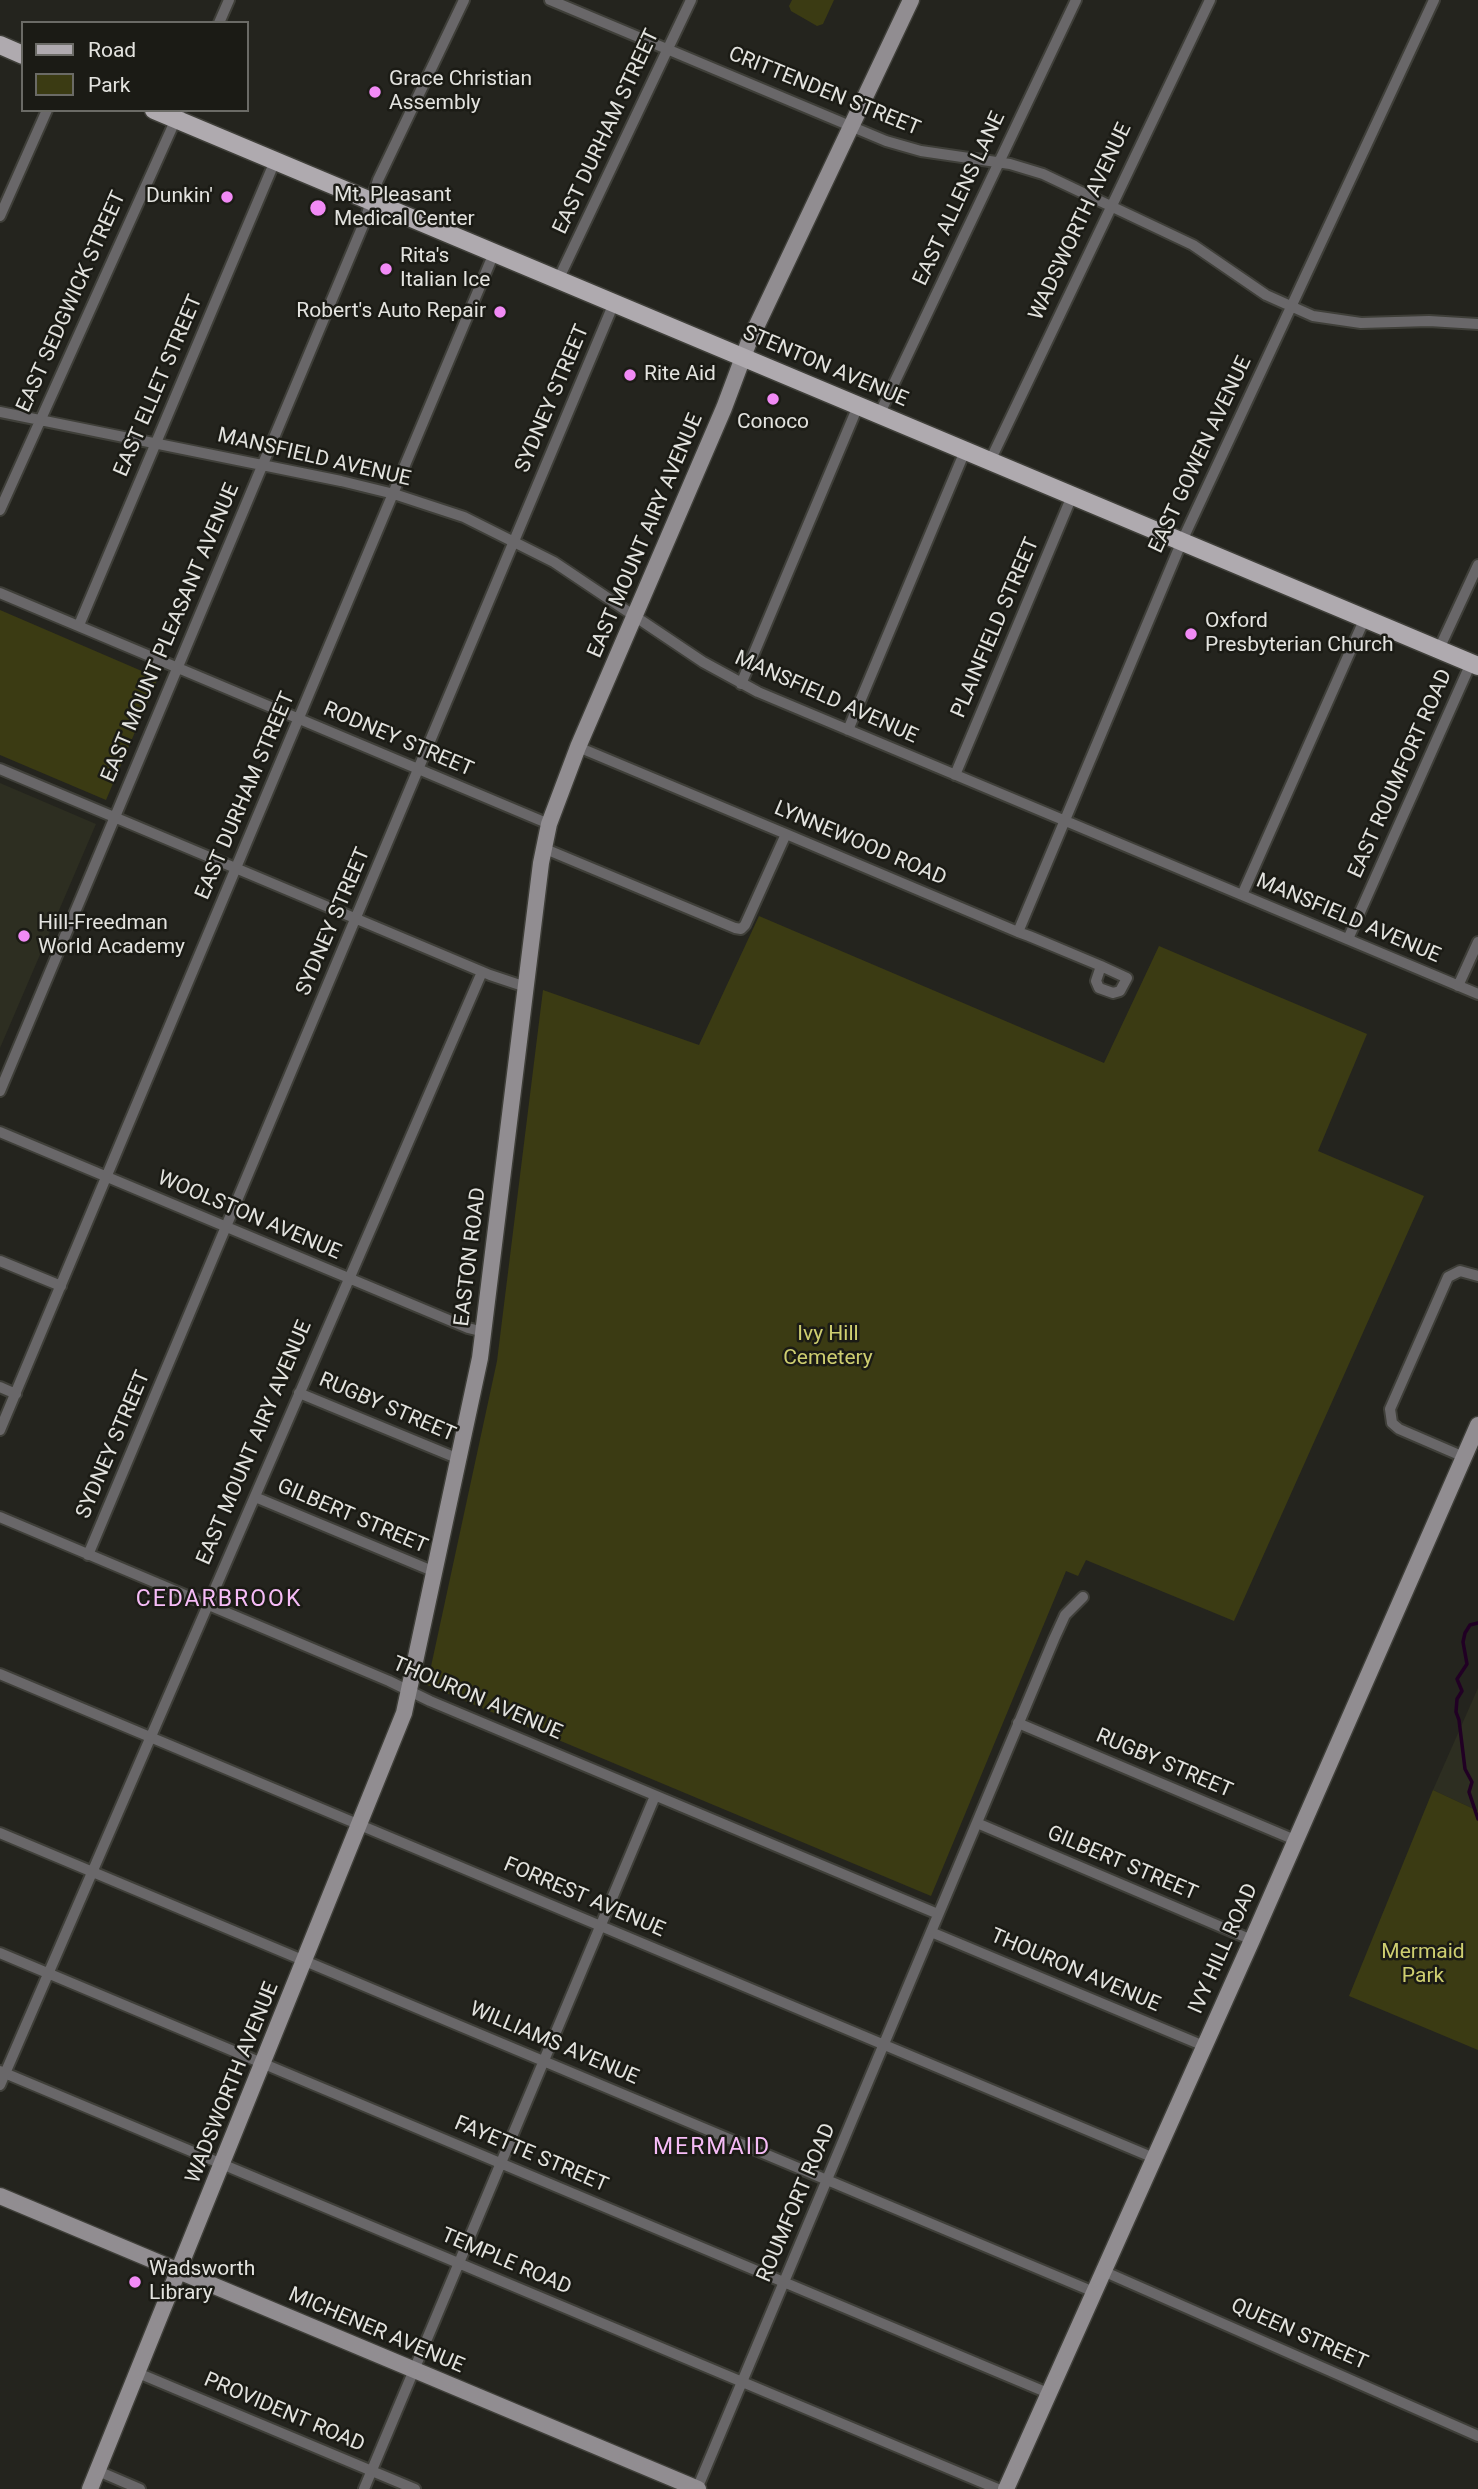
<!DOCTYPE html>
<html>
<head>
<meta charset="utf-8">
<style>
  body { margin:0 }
  #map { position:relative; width:1478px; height:2489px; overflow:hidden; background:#24241e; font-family:Roboto,sans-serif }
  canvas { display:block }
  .legend { position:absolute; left:21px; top:21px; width:228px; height:91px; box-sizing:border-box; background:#1b1b15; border:2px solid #6b6b66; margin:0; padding:9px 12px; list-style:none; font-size:21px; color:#e3e3df }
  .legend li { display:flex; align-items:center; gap:14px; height:35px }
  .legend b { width:35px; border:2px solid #6b6b66 }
</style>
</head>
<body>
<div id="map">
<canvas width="1478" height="2489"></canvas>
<ul class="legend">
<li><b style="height:9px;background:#afaaaf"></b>Road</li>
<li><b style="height:19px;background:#3b3b13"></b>Park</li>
</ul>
</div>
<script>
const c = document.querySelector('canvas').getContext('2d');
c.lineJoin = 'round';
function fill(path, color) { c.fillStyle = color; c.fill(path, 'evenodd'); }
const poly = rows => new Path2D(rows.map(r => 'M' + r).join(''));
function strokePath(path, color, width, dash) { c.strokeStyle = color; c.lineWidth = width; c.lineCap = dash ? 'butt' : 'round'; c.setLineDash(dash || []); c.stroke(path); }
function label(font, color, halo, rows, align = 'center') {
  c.font = font + ' Roboto,sans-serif'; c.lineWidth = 5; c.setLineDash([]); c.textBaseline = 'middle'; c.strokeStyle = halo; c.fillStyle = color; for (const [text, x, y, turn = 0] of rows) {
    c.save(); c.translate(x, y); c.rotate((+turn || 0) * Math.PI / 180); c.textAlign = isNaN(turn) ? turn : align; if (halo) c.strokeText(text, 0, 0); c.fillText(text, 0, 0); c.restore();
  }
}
fill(poly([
  [0,783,96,824,0,1048],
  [1478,1688,1478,1811,1433,1790]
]), '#2d2e21');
fill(poly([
  [792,0,834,0,823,24,817,26,791,11,789,6],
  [0,610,158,678,106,800,0,755],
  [759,916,1104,1063,1159,946,1213,969,1367,1034,1318,1151,1424,1196,1234,1621,1086,1560,1078,1576,1066,1571,931,1896,427,1685,497,1361,543,990,699,1045],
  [1433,1790,1478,1811,1478,2050,1349,1996]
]), '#3b3b13');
strokePath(poly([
  [1478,1623,1470,1625,1465,1633,1463,1642,1467,1664,1457,1679,1462,1691,1457,1699,1456,1712,1459,1720,1465,1769,1472,1782,1469,1792,1478,1819]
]), '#210024', 3.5);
const street = poly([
  [550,0,886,141,921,151,1010,164,1043,174,1193,245,1266,295,1313,316,1361,323,1429,321,1478,324],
  [219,23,229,0],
  [0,216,47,110],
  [558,280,691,0],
  [0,412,341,481,394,494,464,517,554,562,703,662,758,692,1478,994],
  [879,415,1076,0],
  [990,461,1210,0],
  [0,510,180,110],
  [0,593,549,824],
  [79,625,275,161],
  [1439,649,1478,565],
  [741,684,858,406],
  [848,730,965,451],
  [578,747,786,834,1018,932,1029,936,1034,938,1101,966,1127,978,1120,991,1113,993,1099,988,1096,981,1101,966],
  [0,769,490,975,526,987],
  [955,775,1072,496],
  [543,848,735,928,741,929,745,925,786,834],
  [1242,895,1365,618],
  [1018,932,1182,541,1434,0],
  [1348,939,1471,663],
  [1458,986,1478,942],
  [0,1091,364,223,378,180,464,0],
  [0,1132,468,1328,484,1332],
  [0,1261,61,1286],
  [0,1387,16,1394],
  [299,1393,459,1459],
  [0,1430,494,253],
  [1464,1457,1399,1429,1392,1423,1390,1409,1448,1277,1460,1271,1478,1276],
  [255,1497,435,1572],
  [0,1517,389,1681,430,1701,938,1914],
  [88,1555,614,303],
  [0,1674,1154,2158],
  [1018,1723,1295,1840],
  [977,1823,1252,1940],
  [0,1833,1094,2292],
  [931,1932,1204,2046],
  [0,1953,1048,2393],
  [0,2071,998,2489],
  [0,2085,482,972],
  [1103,2271,1478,2436],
  [138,2373,415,2489],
  [98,2471,140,2489],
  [364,2489,655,1796],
  [697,2489,1054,1639,1065,1615,1083,1597]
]);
const secondary = poly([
  [0,2196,698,2489],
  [90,2489,404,1713,480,1358,541,863,549,824,578,747,724,408,748,344,911,0],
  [1006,2489,1252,1940,1478,1425]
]);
const primary = poly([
  [0,45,23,55],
  [154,110,1478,666]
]);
strokePath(street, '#3f3f39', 14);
strokePath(secondary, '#3f3f39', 19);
strokePath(primary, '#3f3f39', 21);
strokePath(street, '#696769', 10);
strokePath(secondary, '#918d91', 16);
strokePath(primary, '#afaaaf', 18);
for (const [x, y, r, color] of [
  [375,92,7,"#f18af5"],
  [227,197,7,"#f18af5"],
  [318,208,9,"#f18af5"],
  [386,269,7,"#f18af5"],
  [500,312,7,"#f18af5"],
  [630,375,7,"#f18af5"],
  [773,399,7,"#f18af5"],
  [1191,634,7,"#f18af5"],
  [24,936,7,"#f18af5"],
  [135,2282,7,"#f18af5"]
]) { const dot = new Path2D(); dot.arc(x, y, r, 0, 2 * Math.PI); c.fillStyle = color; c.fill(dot); strokePath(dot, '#1b1b15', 2.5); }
label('21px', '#e3e3df', '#1b1b15', [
  ["Grace Christian",389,80],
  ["Assembly",389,104],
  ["Mt. Pleasant",334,196],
  ["Medical Center",334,220],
  ["Dunkin'",213,197,"right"],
  ["Rita's",400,257],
  ["Italian Ice",400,281],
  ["Robert's Auto Repair",486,312,"right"],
  ["Rite Aid",644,375],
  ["Conoco",773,423,"center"],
  ["Oxford",1205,622],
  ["Presbyterian Church",1205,646],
  ["Hill-Freedman",38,924],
  ["World Academy",38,948],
  ["Wadsworth",149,2270],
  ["Library",149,2294]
], 'left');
label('21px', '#e3e3df', '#1b1b15', [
  ["CRITTENDEN STREET",824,92,22],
  ["EAST DURHAM STREET",607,132,-65],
  ["EAST ALLENS LANE",960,199,-65],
  ["WADSWORTH AVENUE",1081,222,-65],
  ["EAST SEDGWICK STREET",72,302,-66],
  ["STENTON AVENUE",825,367,23],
  ["EAST ELLET STREET",159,386,-67],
  ["SYDNEY STREET",553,399,-67],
  ["EAST GOWEN AVENUE",1201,455,-65],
  ["MANSFIELD AVENUE",314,458,13],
  ["EAST MOUNT AIRY AVENUE",646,536,-67],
  ["PLAINFIELD STREET",996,628,-67],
  ["EAST MOUNT PLEASANT AVENUE",171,633,-67],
  ["MANSFIELD AVENUE",826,698,24],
  ["RODNEY STREET",398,740,23],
  ["EAST ROUMFORT ROAD",1401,774,-66],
  ["EAST DURHAM STREET",246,796,-67],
  ["LYNNEWOOD ROAD",860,844,23],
  ["MANSFIELD AVENUE",1348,919,23],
  ["SYDNEY STREET",334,922,-67],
  ["WOOLSTON AVENUE",249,1216,23],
  ["EASTON ROAD",471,1257,-83],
  ["RUGBY STREET",387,1408,23],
  ["EAST MOUNT AIRY AVENUE",255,1443,-67],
  ["SYDNEY STREET",114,1445,-67],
  ["GILBERT STREET",352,1517,23],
  ["THOURON AVENUE",477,1699,23],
  ["RUGBY STREET",1164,1764,23],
  ["GILBERT STREET",1122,1864,23],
  ["FORREST AVENUE",584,1898,23],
  ["IVY HILL ROAD",1224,1949,-66],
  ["THOURON AVENUE",1075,1971,23],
  ["WILLIAMS AVENUE",554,2044,23],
  ["WADSWORTH AVENUE",233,2083,-68],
  ["FAYETTE STREET",531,2155,23],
  ["ROUMFORT ROAD",797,2203,-67],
  ["TEMPLE ROAD",506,2262,23],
  ["MICHENER AVENUE",376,2331,23],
  ["QUEEN STREET",1299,2335,24],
  ["PROVIDENT ROAD",284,2413,23]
]);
label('21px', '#cece70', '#1b1b15', [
  ["Ivy Hill",828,1335],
  ["Cemetery",828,1359],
  ["Mermaid",1423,1953],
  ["Park",1423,1977]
]);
c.letterSpacing = '2px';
label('23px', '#f6bcf7', '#1b1b15', [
  ["CEDARBROOK",219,1600],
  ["MERMAID",712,2148]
]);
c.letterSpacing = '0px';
</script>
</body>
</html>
